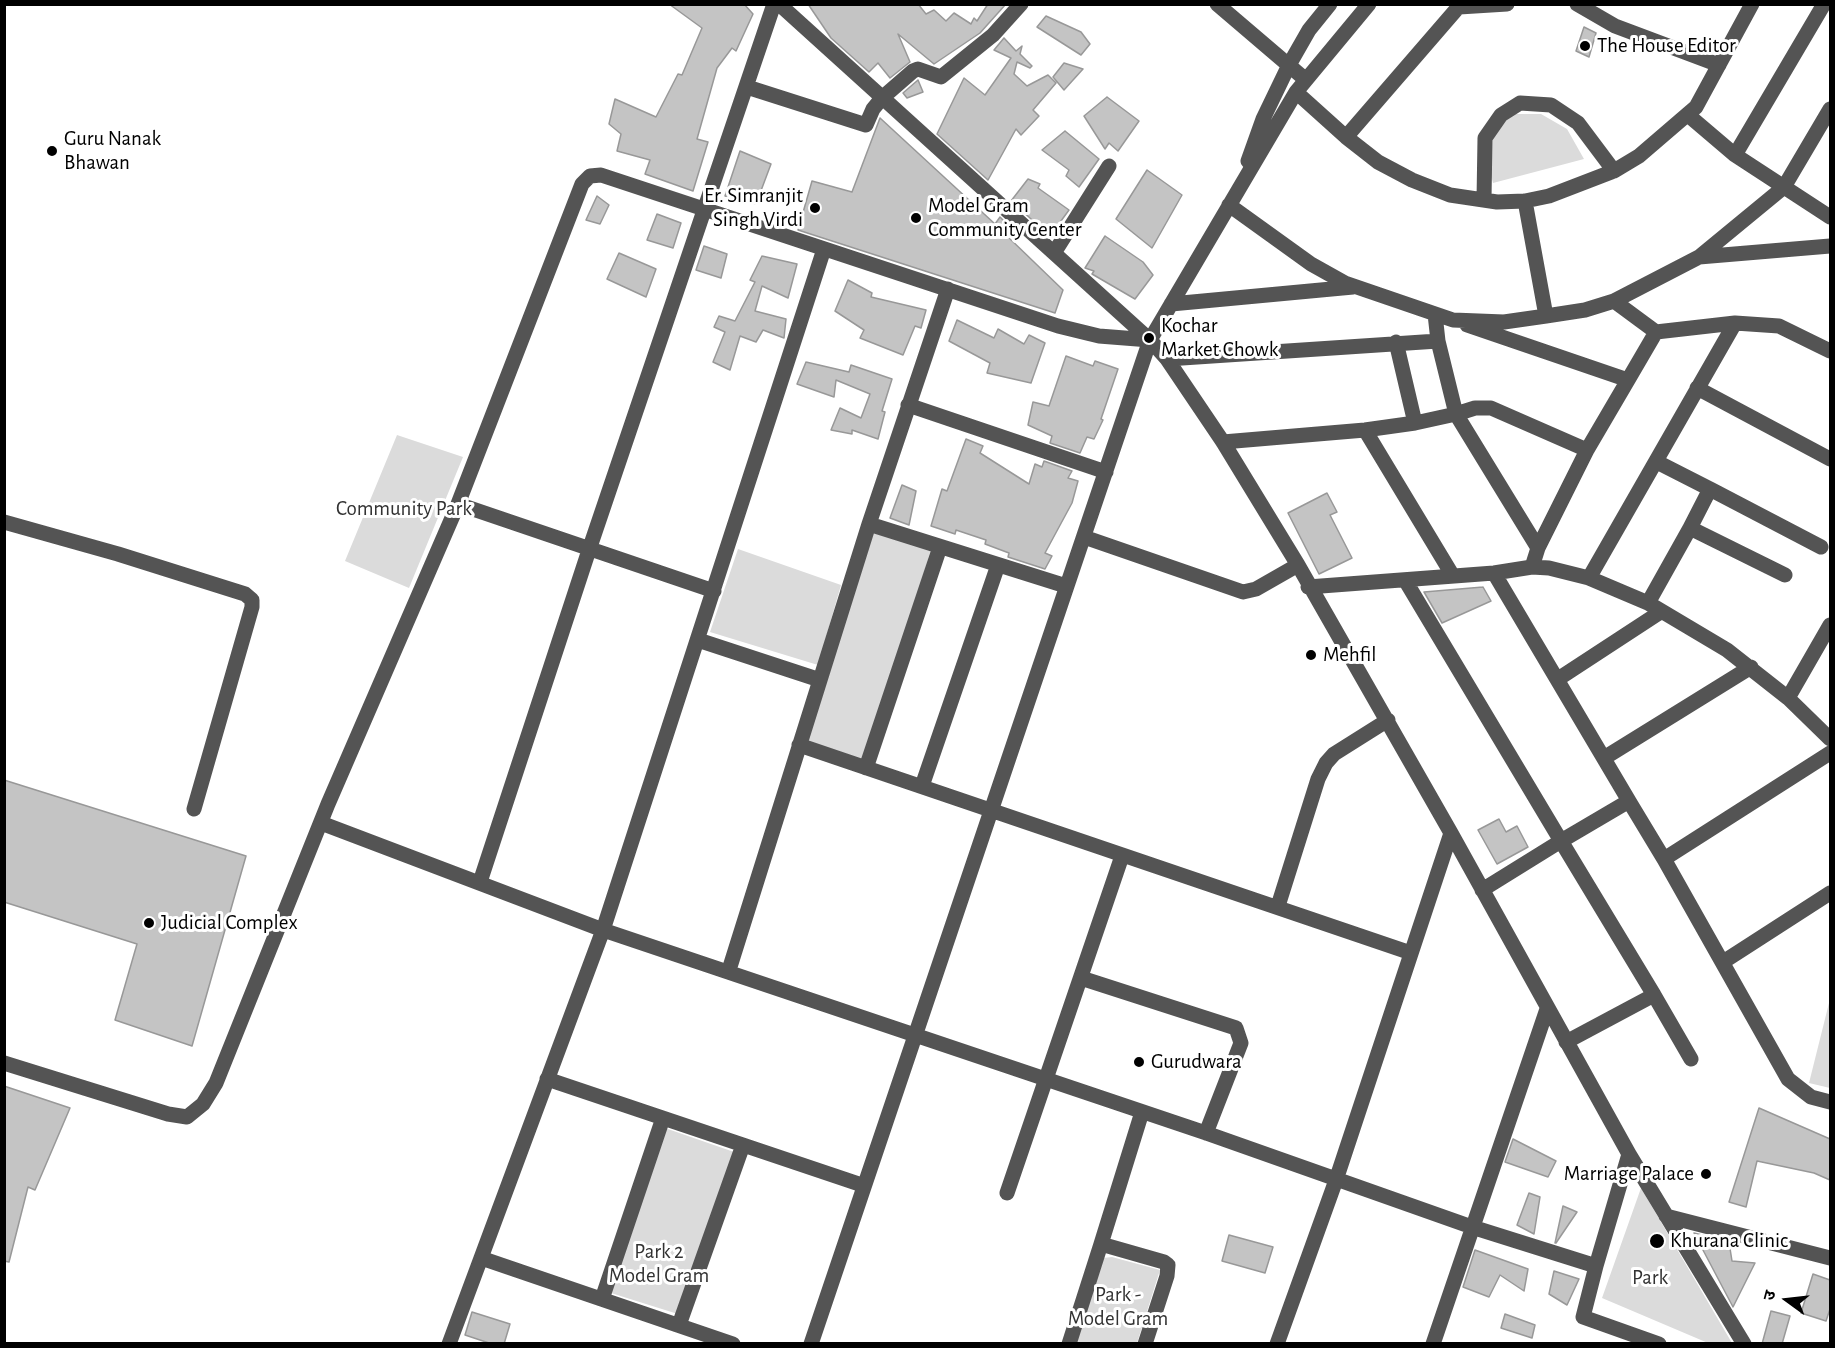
<!DOCTYPE html>
<html>
<head>
<meta charset="utf-8">
<style>
  body { margin:0 }
  #map { position:relative; width:1835px; height:1348px; overflow:hidden; background:#fff; font-family:"Alegreya Sans","Noto Sans Devanagari",sans-serif }
  canvas { display:block }
  .frame { position:absolute; inset:0; border:6px solid #000; pointer-events:none }
  .north { position:absolute; left:1757px; top:1270px; width:60px; height:60px; -webkit-text-stroke:4px #fff; paint-order:stroke; rotate:285deg; font-size:16px; font-weight:700; line-height:24px; text-align:center; color:#000 }
  .north::after { content:''; display:block; margin:auto; width:21px; height:27px; background:#000; clip-path:polygon(50% 0,100% 100%,50% 72%,0 100%) }
</style>
</head>
<body>
<div id="map">
<canvas width="1835" height="1348"></canvas>
<div class="frame"></div>
<div class="north">उ</div>
</div>
<script>
const c = document.querySelector('canvas').getContext('2d');
c.lineJoin = 'round';
function fill(path, color) { c.fillStyle = color; c.fill(path, 'evenodd'); }
const poly = rows => new Path2D(rows.map(r => 'M' + r).join(''));
function strokePath(path, color, width, dash) { c.strokeStyle = color; c.lineWidth = width; c.lineCap = dash ? 'butt' : 'round'; c.setLineDash(dash || []); c.stroke(path); }
function label(font, color, halo, rows, align = 'center') {
  c.font = font + ' "Alegreya Sans",sans-serif'; c.lineWidth = 6; c.setLineDash([]); c.textBaseline = 'middle'; c.strokeStyle = halo; c.fillStyle = color; for (const [text, x, y, turn = 0] of rows) {
    c.save(); c.translate(x, y); c.rotate((+turn || 0) * Math.PI / 180); c.textAlign = isNaN(turn) ? turn : align; if (halo) c.strokeText(text, 0, 0); c.fillText(text, 0, 0); c.restore();
  }
}
fill(poly([
  [1515,114,1541,114,1567,129,1584,159,1493,183,1486,156,1498,125],
  [397,435,463,457,409,588,345,561],
  [871,530,931,549,867,762,803,741],
  [738,549,841,585,818,665,710,632],
  [1830,999,1830,1088,1809,1083],
  [665,1128,734,1152,681,1315,611,1293],
  [1641,1188,1732,1343,1708,1343,1602,1298],
  [1112,1257,1160,1270,1137,1343,1075,1344,1103,1258]
]), '#dbdbdb');
const building = poly([
  [669,4,744,4,753,14,736,51,732,48,717,68,697,139,708,142,693,191,645,174,650,160,617,151,621,134,609,124,615,99,656,117,678,74,682,75,702,28,669,4],
  [808,4,918,4,926,14,934,10,946,21,954,13,971,24,974,18,977,21,988,4,1006,4,980,33,934,64,898,34,910,62,890,78,878,63,869,72,831,38,808,4],
  [1046,16,1081,32,1090,44,1081,55,1037,27,1046,16],
  [1584,27,1596,33,1589,57,1576,51,1584,27],
  [1004,38,1016,51,1022,46,1020,54,1032,66,1030,68,1017,62,1014,74,1027,86,1048,75,1056,83,1033,110,1039,116,1021,135,1016,129,988,180,937,134,964,78,985,95,1011,58,994,50,1004,38],
  [1064,63,1083,69,1064,90,1053,77,1064,63],
  [918,80,923,92,907,98,903,93,918,80],
  [1107,97,1139,121,1118,151,1109,143,1105,149,1084,116,1107,97],
  [880,118,995,224,1000,217,1010,227,1005,234,1063,290,1055,313,798,230,812,181,852,192,880,118],
  [1065,131,1099,159,1079,187,1066,176,1069,170,1042,150,1065,131],
  [740,151,771,164,756,204,725,196,740,151],
  [1147,170,1182,195,1152,248,1116,219,1147,170],
  [1028,179,1040,184,1038,188,1069,210,1050,236,1011,201,1028,179],
  [597,196,609,205,600,224,586,220,597,196],
  [657,214,681,223,673,248,647,240,657,214],
  [1105,236,1143,262,1153,275,1135,299,1092,274,1094,271,1085,268,1105,236],
  [704,246,727,254,721,278,696,270,704,246],
  [619,253,656,269,646,297,607,279,619,253],
  [762,256,797,264,788,298,762,286,755,311,786,319,784,338,763,330,756,342,740,336,730,370,713,362,725,332,714,327,719,316,735,321,755,282,750,280,762,256],
  [848,280,872,293,871,297,926,310,921,328,915,326,903,355,860,338,864,330,835,311,848,280],
  [957,320,994,338,998,329,1024,344,1029,335,1045,343,1031,383,987,373,990,363,949,341,957,320],
  [1066,356,1093,366,1095,361,1118,369,1101,419,1103,420,1094,439,1087,437,1080,453,1050,443,1052,436,1028,425,1033,402,1049,406,1066,356],
  [806,362,849,372,851,365,892,379,882,411,885,412,878,439,852,430,852,434,831,430,840,408,861,418,870,394,836,380,834,397,797,384,806,362],
  [966,439,983,446,980,453,1029,484,1035,464,1042,467,1044,461,1072,471,1068,478,1078,481,1072,503,1045,553,1052,556,1045,569,1008,557,1009,553,985,544,986,540,956,530,955,534,931,526,942,489,947,491,966,439],
  [902,485,916,491,909,525,890,518,902,485],
  [1327,493,1337,512,1330,515,1352,558,1319,574,1288,513,1327,493],
  [1483,587,1491,601,1442,623,1424,592,1483,587],
  [4,780,246,856,192,1046,115,1020,137,944,4,902,4,780],
  [1499,819,1506,832,1517,826,1528,847,1497,864,1478,830,1499,819],
  [4,1086,70,1108,35,1190,28,1187,9,1262,4,1261,4,1086],
  [1759,1108,1830,1139,1830,1180,1814,1173,1757,1161,1746,1207,1729,1202,1759,1108],
  [1513,1139,1556,1161,1548,1177,1505,1162,1513,1139],
  [1529,1193,1540,1197,1534,1234,1517,1225,1529,1193],
  [1563,1206,1577,1212,1556,1243,1555,1243,1563,1206],
  [1694,1233,1729,1242,1732,1261,1755,1263,1733,1307,1694,1233],
  [1229,1235,1273,1247,1265,1273,1222,1261,1229,1235],
  [1475,1250,1528,1269,1524,1291,1500,1275,1489,1297,1463,1287,1475,1250],
  [1554,1271,1579,1279,1567,1305,1549,1294,1554,1271],
  [1813,1274,1830,1280,1830,1309,1826,1321,1801,1313,1813,1274],
  [1771,1311,1790,1316,1782,1344,1762,1344,1771,1311],
  [472,1312,510,1324,504,1344,492,1344,465,1335,472,1312],
  [1505,1314,1535,1325,1532,1338,1501,1328,1505,1314]
]);
fill(building, '#c4c4c4');
strokePath(building, '#989898', 1.5);
strokePath(poly([
  [779,4,1150,340,1167,359,1223,442,1298,565,1451,833,1629,1154,1744,1344],
  [1217,4,1306,80],
  [1577,4,1615,26,1719,65],
  [1459,7,1507,4],
  [747,87,866,125,873,109,882,98,913,71,918,69,941,77,993,35,1021,4],
  [1296,92,1346,137,1378,162,1412,180,1450,195,1497,202,1525,201,1549,196,1614,171,1639,156,1696,107,1752,4],
  [1688,115,1735,155,1830,217],
  [1346,137,1461,4],
  [1735,155,1824,4],
  [1248,161,1263,119,1289,65,1309,30,1330,4],
  [1484,200,1485,138,1501,115,1520,103,1551,105,1578,123,1614,171],
  [1525,201,1546,316],
  [1229,205,1311,264,1345,283,1453,320,1504,322,1546,316,1585,310,1614,301,1699,257,1784,187,1830,109],
  [1054,253,1109,166],
  [1699,257,1830,246],
  [1614,301,1656,332,1628,380],
  [1171,304,1353,287],
  [1467,325,1628,380,1587,450,1538,548,1532,567],
  [1656,332,1735,323],
  [1438,341,1456,414,1475,408,1491,408,1587,450],
  [1167,359,1438,341,1435,314],
  [1697,388,1830,459],
  [908,405,1106,472],
  [1415,423,1456,414,1538,548],
  [1365,430,1453,576],
  [1223,442,1365,430,1415,423,1396,342],
  [1657,462,1710,489],
  [458,504,582,184,590,176,601,175,1058,326,1099,336,1150,340],
  [4,522,118,554,245,594,252,600,252,607,194,809],
  [869,524,1066,586],
  [1690,528,1710,489,1821,547],
  [1084,537,1243,592,1256,589,1298,565],
  [1494,573,1629,801],
  [1589,578,1735,323,1779,326,1830,351],
  [1405,580,1561,841,1629,801,1664,859,1788,1079,1811,1097,1830,1102],
  [1308,587,1494,573,1532,567,1549,568,1589,578,1648,603,1727,650,1788,698,1830,739],
  [1648,603,1690,528,1785,575],
  [698,640,820,680],
  [1558,679,1662,611],
  [1788,698,1830,625],
  [799,745,1411,953],
  [1604,758,1751,667],
  [866,768,940,547],
  [922,786,998,565],
  [321,823,603,930,1206,1133,1472,1227,1596,1266,1583,1317,1659,1344],
  [1664,859,1830,753],
  [480,882,589,550,774,4],
  [1482,890,1561,841,1654,995,1566,1042],
  [1278,906,1318,779,1326,763,1334,754,1388,720],
  [1723,962,1830,893],
  [729,970,869,524,948,289],
  [1081,978,1236,1028,1241,1043,1206,1133],
  [1654,995,1691,1059],
  [4,1063,168,1114,187,1117,203,1104,216,1083,328,804,458,504,714,591],
  [547,1079,862,1185],
  [1007,1193,1122,856],
  [1666,1216,1830,1258],
  [1101,1244,1142,1112],
  [481,1258,733,1344],
  [1596,1266,1629,1154],
  [602,1299,663,1118],
  [679,1325,743,1145],
  [449,1344,603,930,824,249],
  [811,1344,1150,340,1296,92,1369,4],
  [1069,1344,1101,1244,1164,1262,1168,1265,1167,1276,1145,1344],
  [1277,1344,1336,1180,1451,833],
  [1433,1344,1547,1009]
]), '#545454', 15);
for (const [x, y, r, color] of [
  [1585,46,6,"#000"],
  [52,151,6,"#000"],
  [815,208,6,"#000"],
  [916,218,6,"#000"],
  [1149,338,6,"#000"],
  [1311,655,6,"#000"],
  [149,923,6,"#000"],
  [1139,1062,6,"#000"],
  [1706,1174,6,"#000"],
  [1657,1241,8,"#000"]
]) { const dot = new Path2D(); dot.arc(x, y, r, 0, 2 * Math.PI); c.fillStyle = color; c.fill(dot); strokePath(dot, '#fff', 2); }
label('21px', '#000', '#fff', [
  ["The House Editor",1597,46],
  ["Guru Nanak",64,139],
  ["Bhawan",64,163],
  ["Er. Simranjit",803,196,"right"],
  ["Singh Virdi",803,220,"right"],
  ["Model Gram",928,206],
  ["Community Center",928,230],
  ["Kochar",1161,326],
  ["Market Chowk",1161,350],
  ["Mehfil",1323,655],
  ["Judicial Complex",161,923],
  ["Gurudwara",1151,1062],
  ["Marriage Palace",1694,1174,"right"],
  ["Khurana Clinic",1670,1241]
], 'left');
label('21px', '#323232', '#fff', [
  ["Community Park",404,509],
  ["Park 2",659,1252],
  ["Model Gram",659,1276],
  ["Park",1650,1278],
  ["Park -",1118,1295],
  ["Model Gram",1118,1319]
]);
</script>
</body>
</html>
